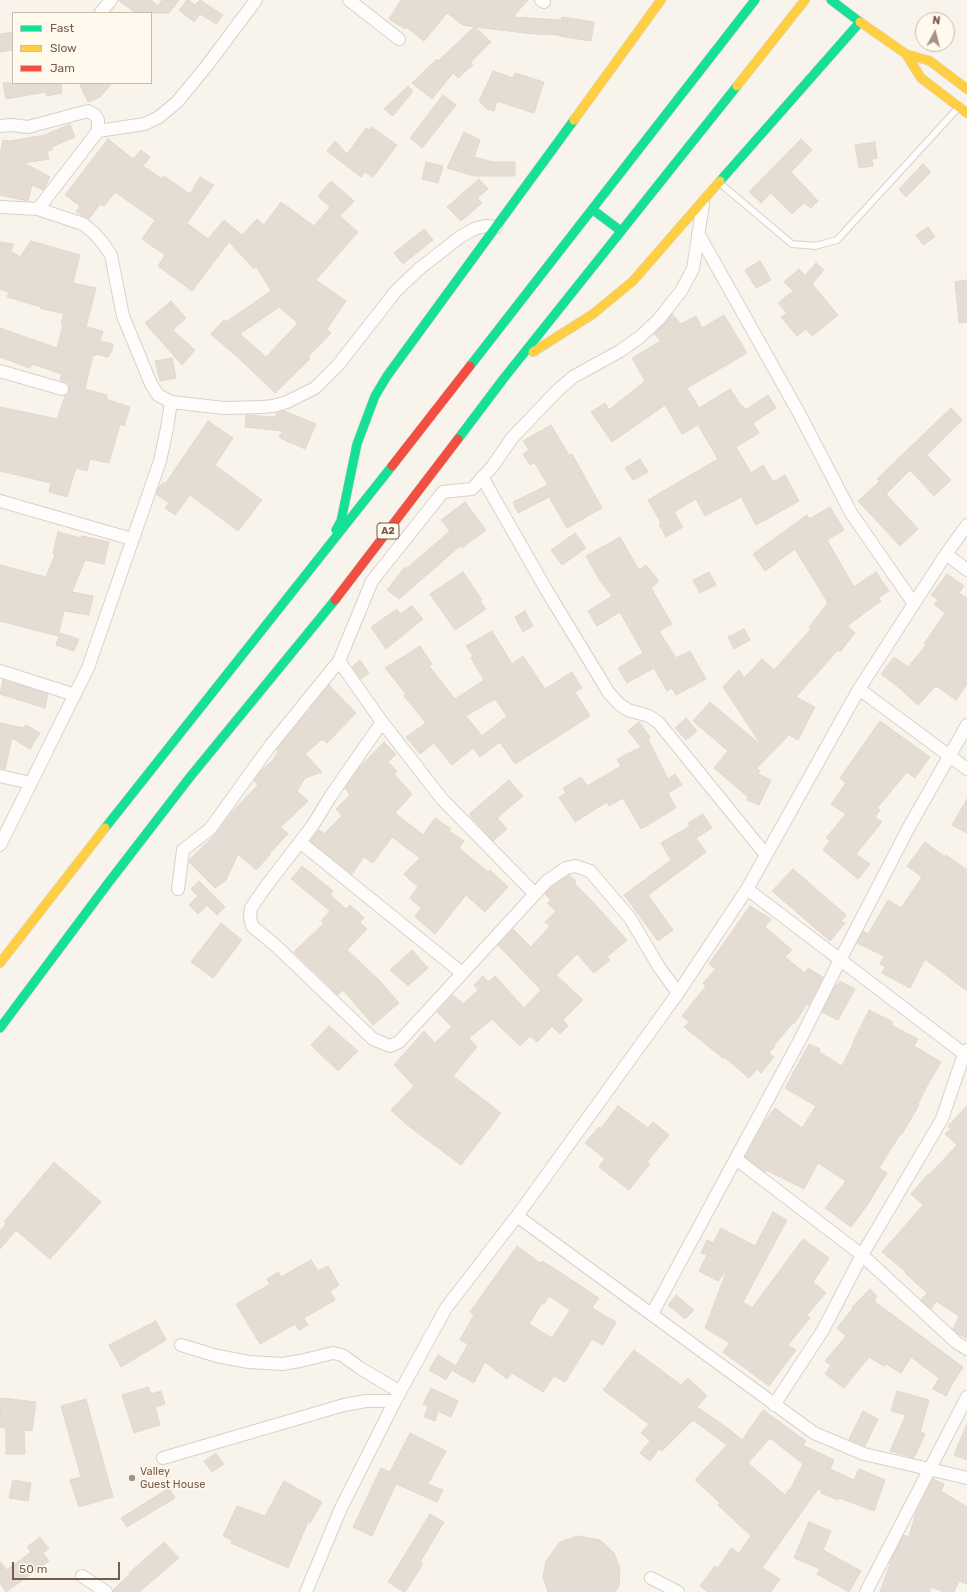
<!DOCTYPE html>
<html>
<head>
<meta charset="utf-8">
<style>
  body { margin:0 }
  #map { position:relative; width:967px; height:1592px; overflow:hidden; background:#f8f4ec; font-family:Rubik,sans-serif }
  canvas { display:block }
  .legend { position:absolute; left:12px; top:12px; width:140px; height:72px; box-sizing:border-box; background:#fff9ee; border:1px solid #cabbac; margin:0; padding:5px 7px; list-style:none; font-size:12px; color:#7a5d48 }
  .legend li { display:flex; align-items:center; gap:8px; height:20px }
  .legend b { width:20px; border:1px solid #cabbac }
  .north { position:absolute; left:915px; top:12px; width:40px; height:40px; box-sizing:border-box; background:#fff9ee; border:1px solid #cabbac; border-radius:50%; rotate:7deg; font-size:11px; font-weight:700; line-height:16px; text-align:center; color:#7a5d48 }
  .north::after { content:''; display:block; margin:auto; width:14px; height:18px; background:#a69281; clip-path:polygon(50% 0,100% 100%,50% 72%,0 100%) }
  .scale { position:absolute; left:12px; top:1562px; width:108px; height:18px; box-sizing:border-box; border:2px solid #7a5d48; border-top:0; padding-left:5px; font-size:12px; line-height:14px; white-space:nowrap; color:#7a5d48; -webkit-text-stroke:3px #fff9ee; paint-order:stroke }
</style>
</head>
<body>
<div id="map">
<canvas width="967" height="1592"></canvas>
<ul class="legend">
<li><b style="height:5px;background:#16e098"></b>Fast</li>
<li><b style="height:5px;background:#ffcf43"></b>Slow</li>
<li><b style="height:5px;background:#f24e42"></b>Jam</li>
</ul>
<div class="north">N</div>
<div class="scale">50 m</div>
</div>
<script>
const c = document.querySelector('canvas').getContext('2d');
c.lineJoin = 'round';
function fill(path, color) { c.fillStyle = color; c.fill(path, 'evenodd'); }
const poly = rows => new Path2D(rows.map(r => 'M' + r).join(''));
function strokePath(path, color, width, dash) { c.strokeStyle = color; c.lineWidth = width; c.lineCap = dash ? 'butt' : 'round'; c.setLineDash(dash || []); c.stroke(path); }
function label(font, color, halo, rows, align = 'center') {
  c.font = font + ' Rubik,sans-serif'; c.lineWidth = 3; c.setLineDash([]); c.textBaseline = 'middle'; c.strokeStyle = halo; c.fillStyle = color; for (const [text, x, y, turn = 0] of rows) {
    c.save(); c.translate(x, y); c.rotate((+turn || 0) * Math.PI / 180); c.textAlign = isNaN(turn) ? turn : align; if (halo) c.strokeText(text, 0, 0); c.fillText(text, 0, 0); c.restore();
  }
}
const building = poly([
  [118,0,151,0,158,6,162,0,179,0,169,13,136,13,118,0],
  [187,0,189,0,195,5,200,0,223,15,216,24,200,14,194,22,179,10,187,0],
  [401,0,528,0,513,17,561,20,562,17,594,22,591,41,559,36,559,35,534,34,475,27,491,42,470,63,473,65,458,78,453,73,432,99,412,83,437,59,438,61,474,27,463,25,447,13,424,41,406,27,405,29,389,19,401,0],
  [13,32,13,50,0,52,0,34,13,32],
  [493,71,513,78,515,73,544,82,534,113,497,101,494,111,487,109,479,101,493,71],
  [3,83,61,83,62,93,47,96,46,92,6,99,3,83],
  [79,83,112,83,100,97,88,102,79,83],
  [408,86,413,91,393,116,384,109,408,86],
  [443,95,456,105,422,148,410,138,443,95],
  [70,124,75,137,52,147,52,150,47,151,49,159,24,163,50,177,43,190,32,185,28,201,0,195,0,154,3,140,10,141,45,135,70,124],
  [372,127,397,145,373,177,363,170,365,172,361,177,327,151,335,141,347,154,366,128,370,130,372,127],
  [464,132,480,140,474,157,493,162,515,162,515,176,474,176,447,168,464,132],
  [108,139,133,159,141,150,150,157,143,166,162,179,164,176,190,194,200,177,214,185,187,223,208,239,224,220,242,235,257,219,264,225,281,202,314,226,330,207,318,196,331,181,354,201,340,216,358,232,316,280,346,301,327,329,331,333,308,357,310,359,275,393,244,363,211,334,224,320,226,322,271,291,256,266,254,269,229,242,192,291,158,266,165,255,142,239,155,220,115,192,104,206,100,204,89,219,76,212,80,206,65,195,108,139],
  [279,307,298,323,266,357,240,334,279,307],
  [801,139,812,150,791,172,818,201,811,208,804,203,792,214,771,193,761,203,749,192,801,139],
  [875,142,877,158,872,159,873,166,859,168,855,145,875,142],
  [426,162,443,166,438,183,422,179,426,162],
  [923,164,931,172,906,197,899,189,923,164],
  [479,179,488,189,477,198,482,203,461,221,447,207,479,179],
  [928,227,935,237,923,245,916,235,928,227],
  [424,229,433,240,403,264,394,253,424,229],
  [31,241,80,255,73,283,96,288,86,327,103,331,100,341,113,344,112,351,108,357,96,354,95,356,93,355,85,389,107,395,106,399,130,407,124,426,120,424,109,463,90,459,87,471,76,468,67,497,49,492,51,483,0,471,0,407,57,419,65,396,69,391,69,383,60,380,62,374,32,364,30,368,0,357,0,328,57,348,63,325,61,324,64,314,40,308,41,307,7,297,9,292,0,289,0,242,14,244,11,251,20,257,31,241],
  [760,261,771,280,756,288,745,270,760,261],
  [816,263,824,270,812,284,838,315,812,336,806,329,797,336,781,317,787,313,778,303,793,291,784,282,799,269,805,276,816,263],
  [967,280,967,322,959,323,955,282,967,280],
  [171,301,186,318,173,330,195,350,182,365,145,323,171,301],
  [672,314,681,324,696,316,702,328,724,315,747,353,687,388,699,408,730,389,742,407,743,406,745,410,768,395,776,408,753,423,759,433,736,447,751,473,763,465,773,482,785,475,799,501,756,525,741,497,705,516,696,499,674,512,683,527,666,537,659,524,661,523,648,500,718,459,698,425,682,434,665,405,612,442,591,412,605,403,609,410,645,381,632,358,661,341,654,334,672,314],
  [172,358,176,378,160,381,155,361,172,358],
  [951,408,962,420,927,455,951,480,934,496,910,470,886,494,918,529,900,546,858,501,880,481,877,479,951,408],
  [284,411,316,424,305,449,290,442,290,443,279,437,283,431,245,427,246,415,275,417,277,413,284,411],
  [208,421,233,438,215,465,262,500,238,531,190,495,175,515,165,508,169,503,156,494,158,489,163,482,165,484,208,421],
  [551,425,569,455,572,454,602,508,567,528,549,497,518,513,513,502,548,485,534,462,530,465,523,454,529,450,523,441,551,425],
  [640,459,648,472,633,480,625,468,640,459],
  [465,502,486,530,462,548,460,546,399,599,387,590,405,567,406,569,450,531,441,520,465,502],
  [830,507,844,530,827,540,854,587,876,572,889,591,878,598,881,601,847,626,855,633,840,652,838,650,796,697,815,707,798,740,789,735,757,768,760,771,758,774,771,780,759,805,747,800,748,797,714,768,728,751,693,721,710,702,762,746,723,687,739,670,744,678,762,659,774,670,811,629,809,627,828,603,795,549,765,571,753,554,807,515,809,519,830,507],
  [58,532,81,538,82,536,109,542,104,564,85,560,72,592,93,596,89,615,64,611,58,636,0,621,0,565,46,577,55,554,53,553,58,532],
  [575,533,586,548,562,565,551,550,575,533],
  [620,537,639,570,646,565,659,581,651,588,672,624,659,631,676,658,690,651,706,679,676,695,672,688,667,691,654,668,627,683,618,668,643,653,620,612,597,626,588,611,612,596,600,581,586,556,620,537],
  [463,572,482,600,480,601,486,609,455,630,430,594,463,572],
  [709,572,716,585,700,593,693,580,709,572],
  [947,574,964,586,959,593,967,598,967,684,956,700,936,686,918,705,898,687,881,674,894,657,908,667,926,645,924,644,945,613,934,604,938,600,931,595,947,574],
  [412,606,423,619,386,649,371,627,397,609,400,614,412,606],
  [525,611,533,626,523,632,515,617,525,611],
  [744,629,750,640,734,649,728,637,744,629],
  [492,631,512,664,523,656,545,689,572,672,582,688,575,692,590,716,515,764,500,742,480,757,473,748,452,765,434,743,420,754,406,737,426,723,404,696,406,694,385,668,420,646,432,664,429,666,455,699,484,680,471,658,473,656,466,646,492,631],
  [495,699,507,716,482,736,466,716,495,699],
  [60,633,79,639,74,651,56,645,60,633],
  [360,660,369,673,361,679,352,667,360,660],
  [3,680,48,694,45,708,0,694,3,680],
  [329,685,356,713,327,743,322,739,305,754,322,772,305,778,297,791,308,801,281,827,288,834,269,854,270,855,256,870,238,854,226,880,215,888,189,862,189,860,216,834,231,813,258,785,254,781,261,771,273,760,278,752,277,749,305,715,311,709,310,708,329,685],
  [686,718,697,731,686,740,675,728,686,718],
  [880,721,930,757,915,778,907,772,877,808,880,810,875,817,882,822,856,854,870,864,858,879,823,850,830,841,826,838,846,814,831,804,846,783,840,778,880,721],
  [639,722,650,737,648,739,668,779,675,774,682,785,668,793,676,808,641,829,623,798,609,806,607,802,575,822,559,797,566,793,563,788,581,777,587,786,621,766,617,759,641,747,628,731,639,722],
  [0,723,23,728,26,725,40,733,30,749,12,738,5,769,0,768,0,723],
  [384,742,396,754,388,762,397,771,394,774,412,794,395,813,423,835,435,818,451,829,449,831,464,841,459,848,488,872,490,870,508,887,485,912,466,895,435,934,415,917,421,908,410,898,418,887,404,874,420,858,392,837,373,863,364,857,352,874,310,841,319,830,324,834,342,816,336,809,350,795,345,788,359,768,384,742],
  [509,780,523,796,497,818,507,829,493,841,469,814,509,780],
  [967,799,967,833,952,825,967,799],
  [703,814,712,828,696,838,706,852,648,895,673,930,658,941,624,895,671,860,661,843,690,826,688,823,703,814],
  [925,842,945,857,946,855,967,870,967,991,925,959,910,988,882,973,885,967,880,964,884,956,857,943,863,931,868,934,888,900,901,908,922,877,907,866,925,842],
  [302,866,333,891,330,895,346,909,350,905,364,918,360,922,367,929,347,950,381,982,399,1003,373,1025,343,990,338,995,294,952,324,923,321,921,330,911,291,879,302,866],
  [793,869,846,915,841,921,845,923,830,941,772,891,793,869],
  [569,875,576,881,574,883,593,902,627,940,607,957,610,960,594,973,577,954,556,975,583,1000,563,1020,568,1026,560,1034,552,1026,537,1042,530,1036,520,1046,492,1019,469,1038,477,1047,453,1076,501,1113,461,1165,407,1125,391,1110,414,1086,394,1065,424,1031,435,1043,452,1027,437,1012,453,995,463,1004,478,990,474,985,483,976,488,982,495,976,524,1008,541,990,498,945,513,929,531,947,550,926,545,922,556,911,547,903,551,900,545,894,552,887,569,875],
  [199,881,225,907,217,915,207,905,198,914,189,905,198,896,191,889,199,881],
  [750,906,771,919,765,927,792,950,785,957,805,973,808,968,823,977,809,1005,807,1004,794,1024,793,1023,774,1045,775,1046,769,1053,774,1057,761,1073,757,1069,749,1078,724,1057,723,1058,684,1027,689,1022,682,1016,706,986,703,983,716,969,709,964,750,906],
  [221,923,242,940,213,978,191,962,221,923],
  [412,950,428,968,408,986,390,970,412,950],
  [840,981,855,989,838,1020,822,1012,836,985,837,986,840,981],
  [869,1010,893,1022,891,1025,918,1039,914,1046,941,1062,927,1086,918,1104,919,1105,902,1134,901,1133,879,1168,887,1173,869,1202,869,1203,851,1227,825,1208,846,1181,818,1163,804,1189,766,1170,765,1172,745,1157,763,1124,775,1108,802,1128,816,1106,785,1088,809,1044,820,1049,819,1052,842,1066,854,1042,853,1042,869,1010],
  [329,1026,358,1051,338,1071,311,1045,329,1026],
  [618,1106,648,1128,653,1122,669,1135,647,1162,650,1164,629,1190,599,1167,605,1159,585,1143,599,1127,601,1128,618,1106],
  [967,1106,967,1338,958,1334,953,1329,959,1316,936,1301,931,1309,921,1300,927,1293,905,1273,906,1272,882,1252,923,1205,911,1194,928,1174,929,1175,957,1145,945,1134,951,1129,948,1126,967,1106],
  [54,1162,101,1202,50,1259,16,1230,0,1249,0,1231,6,1224,4,1222,54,1162],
  [773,1212,787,1220,743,1302,752,1308,803,1239,829,1258,813,1282,826,1293,807,1315,810,1318,788,1345,796,1350,769,1386,723,1352,730,1343,705,1328,727,1270,718,1281,699,1271,707,1255,701,1253,707,1240,713,1243,721,1228,755,1246,773,1212],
  [517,1246,540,1263,542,1261,566,1276,599,1298,592,1308,616,1322,603,1345,592,1339,565,1382,554,1376,543,1392,512,1373,507,1379,485,1362,474,1383,453,1371,468,1344,460,1340,474,1315,470,1312,517,1246],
  [549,1296,570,1310,552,1338,529,1324,542,1303,544,1304,549,1296],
  [311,1260,318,1271,328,1266,339,1285,330,1291,335,1300,304,1318,308,1325,299,1330,295,1324,260,1344,236,1304,270,1284,267,1279,278,1272,281,1277,311,1260],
  [870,1289,877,1296,874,1301,963,1367,954,1381,946,1396,933,1389,939,1378,911,1357,901,1373,886,1364,884,1366,869,1357,844,1388,825,1374,831,1365,825,1361,846,1336,837,1328,853,1308,852,1307,870,1289],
  [676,1295,694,1310,685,1319,668,1305,676,1295],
  [156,1321,166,1340,121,1367,109,1345,156,1321],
  [634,1350,681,1385,688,1378,707,1396,697,1407,729,1429,742,1440,763,1410,806,1441,803,1445,834,1460,830,1469,854,1480,859,1469,885,1480,874,1511,839,1498,838,1500,821,1493,822,1491,818,1489,762,1568,780,1579,771,1592,708,1592,700,1586,715,1566,718,1568,731,1548,739,1553,751,1536,718,1505,720,1503,695,1480,727,1445,693,1420,662,1451,659,1449,650,1461,640,1453,650,1441,641,1433,649,1424,603,1390,634,1350],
  [770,1438,803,1464,790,1490,789,1489,785,1495,748,1463,770,1438],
  [438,1355,455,1365,446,1380,429,1370,438,1355],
  [148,1387,151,1394,161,1391,165,1404,155,1407,160,1425,134,1433,122,1395,148,1387],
  [431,1388,458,1401,451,1417,438,1411,435,1421,424,1417,428,1406,423,1404,431,1388],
  [897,1391,929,1400,920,1432,925,1434,914,1458,890,1451,906,1415,891,1411,897,1391],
  [1,1398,36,1402,32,1431,24,1430,25,1454,6,1454,6,1428,0,1427,1,1398],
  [86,1399,113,1497,79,1507,70,1480,81,1477,61,1406,86,1399],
  [863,1411,878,1419,865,1446,849,1439,863,1411],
  [967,1424,967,1460,954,1455,967,1424],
  [410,1433,446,1451,428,1484,443,1490,437,1502,396,1484,372,1536,353,1527,381,1468,390,1472,410,1433],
  [216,1453,224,1464,212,1472,204,1461,216,1453],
  [933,1479,944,1484,941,1491,967,1507,967,1584,959,1581,954,1592,944,1592,931,1587,929,1592,880,1592,892,1558,904,1535,909,1537,916,1512,933,1479],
  [13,1480,31,1483,28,1501,9,1498,13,1480],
  [284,1481,322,1502,310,1523,308,1522,288,1568,231,1543,232,1540,223,1536,237,1506,265,1516,284,1481],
  [169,1488,175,1498,127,1527,121,1518,169,1488],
  [430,1514,444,1522,420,1562,423,1564,405,1592,404,1592,388,1582,430,1514],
  [809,1522,831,1531,823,1550,861,1571,849,1592,817,1574,820,1569,794,1558,809,1522],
  [578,1536,600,1540,614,1553,620,1568,619,1586,615,1592,548,1592,543,1577,546,1561,560,1542,578,1536],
  [40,1537,49,1549,43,1553,49,1561,6,1592,0,1583,0,1562,7,1570,31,1552,27,1547,40,1537],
  [164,1542,179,1558,139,1592,113,1592,113,1590,130,1574,129,1573,164,1542]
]);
fill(building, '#e5ddd3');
strokePath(building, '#e1d7cd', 1);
const lane = poly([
  [722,185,792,244,815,246,837,240,958,108]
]);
const street = poly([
  [349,0,399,39],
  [541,0,544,2],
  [101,12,111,0],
  [0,126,12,125,28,127,88,111,95,115,98,120,98,131],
  [0,207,38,209,83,224,94,233,102,242,111,255,123,316,151,384,158,395,171,402,224,408,262,407,273,406,287,402,315,388,338,365,396,291,419,269,460,237,474,229,485,226,496,227],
  [38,209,98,131,145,124,159,117,177,102,206,67,256,0],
  [698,233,799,413,851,513,914,604],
  [0,371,62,389],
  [482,477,547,591,609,693,619,704,628,710,649,716,658,722,766,855],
  [0,501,132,539],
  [946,554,967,570],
  [339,661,382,722,442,799,535,894],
  [0,671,75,695],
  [859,689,967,769],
  [382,722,330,797,313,825,264,889,251,908,250,918,252,926,275,945,373,1039,390,1046,399,1042,547,881,566,868,575,866,590,871,630,918,659,967,678,993],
  [0,776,31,783],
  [300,842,462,973],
  [0,845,88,668,160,461,167,428,171,402],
  [178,889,183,850,210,829,270,746,339,661,372,581,443,492,472,489,492,467,512,438,558,390,573,377,620,351,640,337,659,319,681,291,693,269,703,204],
  [747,889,967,1056],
  [736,1159,862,1255,956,1342,967,1349],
  [517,1216,814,1433,864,1454,967,1478],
  [652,1314,802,1036,840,960,909,827,967,725],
  [181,1345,217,1356,249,1362,282,1364,300,1361,333,1353,342,1355,360,1368,400,1392],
  [774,1405,823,1330,862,1255,942,1119,964,1054,967,1050],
  [163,1458,344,1405,366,1401,395,1401],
  [82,1576,106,1592],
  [651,1578,678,1592],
  [306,1592,341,1508,395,1401,446,1308,517,1216,678,993,747,889,859,689,946,554,967,525],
  [866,1592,967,1397]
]);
const fast = poly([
  [720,181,860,22,831,0],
  [593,210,621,231],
  [470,366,755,0],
  [458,439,504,378,737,86],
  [336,530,341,521,357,444,375,396,387,376,574,120],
  [105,828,392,466],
  [0,1028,109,882,190,777,335,600]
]);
const slow = poly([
  [860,22,906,54,921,78,967,113],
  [906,54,930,61,967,89],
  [737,86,805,0],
  [574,120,661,0],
  [533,352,593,314,633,281,720,181],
  [0,963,105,828]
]);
const jam = poly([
  [392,466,470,366],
  [335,600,458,439]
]);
strokePath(lane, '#d7d1ca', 8);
strokePath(street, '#d7d1ca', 14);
strokePath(fast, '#dad1c9', 10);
strokePath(slow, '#dad1c9', 10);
strokePath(jam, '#dad1c9', 10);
strokePath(lane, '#fefdfc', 6);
strokePath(street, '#fefdfc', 12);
strokePath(fast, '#16e098', 9);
strokePath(slow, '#ffcf43', 9);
strokePath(jam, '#f24e42', 9);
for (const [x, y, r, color] of [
  [132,1478,4,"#a69281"]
]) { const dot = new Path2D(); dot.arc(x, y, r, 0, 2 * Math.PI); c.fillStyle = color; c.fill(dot); strokePath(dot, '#fff9ee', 1.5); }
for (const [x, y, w] of [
  [388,531,22]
]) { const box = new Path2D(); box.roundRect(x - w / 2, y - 8, w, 16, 3); c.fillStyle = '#fff9ee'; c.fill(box); strokePath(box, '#7a5d48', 1); }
label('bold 10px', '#7a5d48', null, [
  ["A2",388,531]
]);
label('11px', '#7a5d48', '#fff9ee', [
  ["Valley",140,1472],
  ["Guest House",140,1485]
], 'left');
</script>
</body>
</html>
